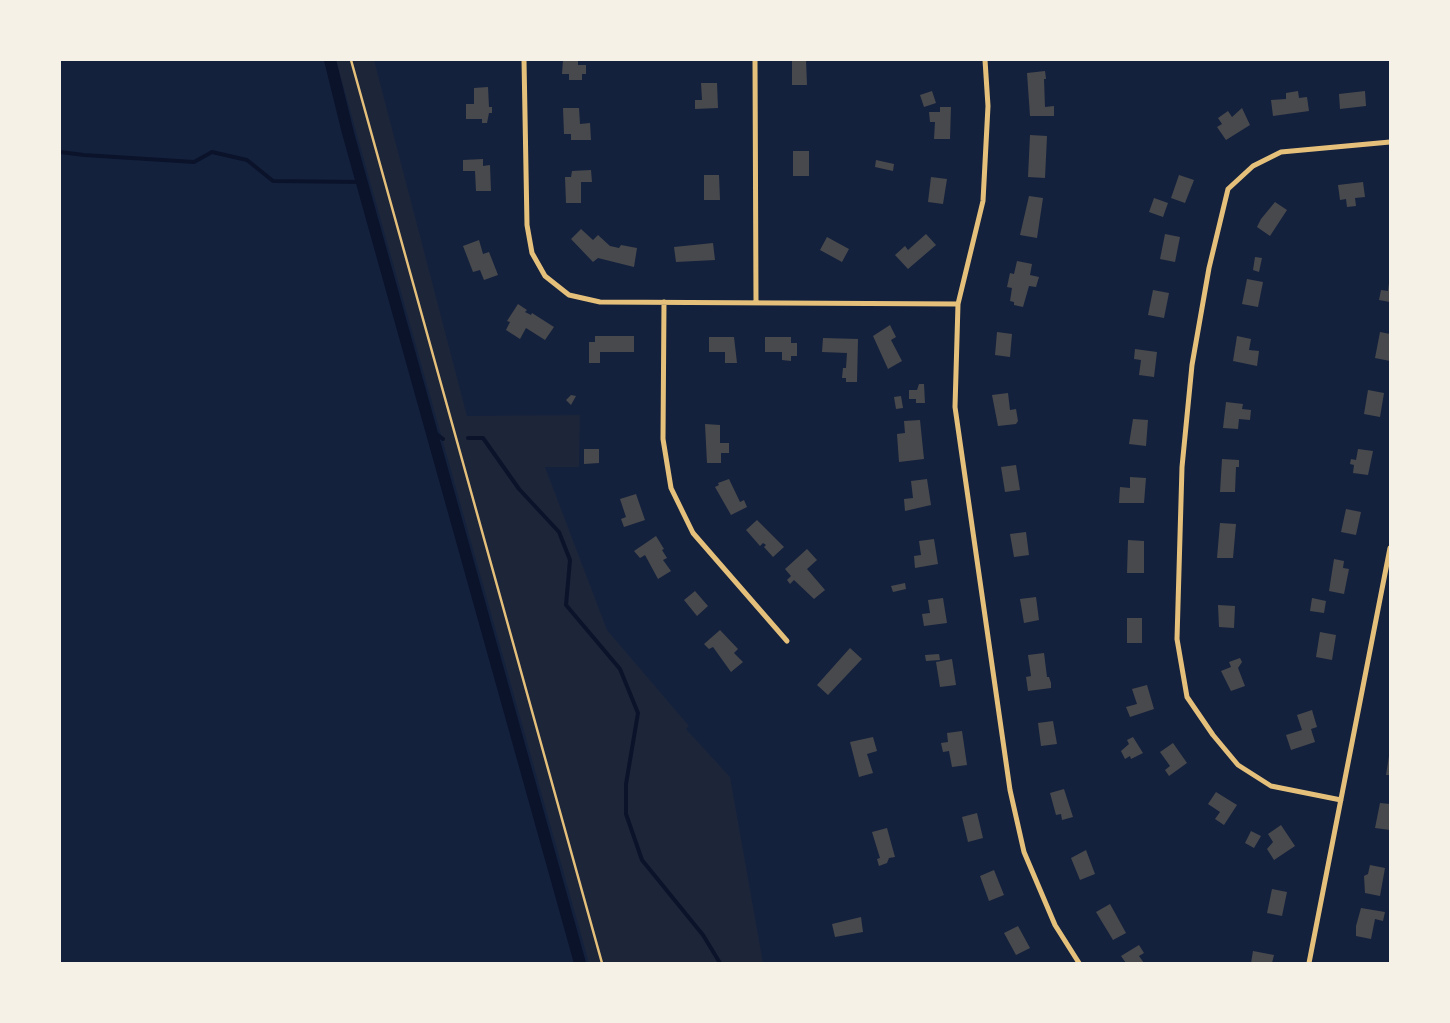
<!DOCTYPE html>
<html>
<head>
<meta charset="utf-8">
<style>
  body { margin:0 }
  #map { position:relative; width:1450px; height:1023px; overflow:hidden; background:#14213d; font-family:"Exo 2",sans-serif }
  canvas { display:block }
  .frame { position:absolute; inset:0; border:61px solid #f6f1e7; pointer-events:none }
</style>
</head>
<body>
<div id="map">
<canvas width="1450" height="1023"></canvas>
<div class="frame"></div>
</div>
<script>
const c = document.querySelector('canvas').getContext('2d');
c.lineJoin = 'round';
function fill(path, color) { c.fillStyle = color; c.fill(path, 'evenodd'); }
const poly = rows => new Path2D(rows.map(r => 'M' + r).join(''));
function strokePath(path, color, width, dash) { c.strokeStyle = color; c.lineWidth = width; c.lineCap = dash ? 'butt' : 'round'; c.setLineDash(dash || []); c.stroke(path); }
fill(poly([
  [336,60,374,60,467,416,580,415,579,467,545,467,607,630,689,726,686,729,730,777,763,963,589,963]
]), '#1d2539');
strokePath(poly([
  [60,152,84,155,194,162,212,152,247,160,273,181,362,182],
  [431,430,443,439],
  [468,438,483,438,519,489,559,532,570,560,566,605,620,669,638,713,626,784,626,814,642,860,703,935,720,963]
]), '#0b132b', 4);
strokePath(poly([
  [330,60,348,133,580,963]
]), '#0b132b', 12);
fill(poly([
  [563,60,578,60,578,65,586,65,586,74,582,74,582,80,569,80,569,74,562,74],
  [792,60,806,60,807,85,792,85],
  [1045,71,1046,79,1044,79,1045,107,1054,106,1054,116,1030,116,1027,73],
  [701,83,717,83,718,108,695,109,695,100,702,100],
  [488,87,489,107,492,107,492,113,489,113,487,123,482,123,482,119,466,119,466,104,474,104,474,88],
  [932,91,936,103,924,107,920,95],
  [1298,91,1299,98,1307,97,1309,111,1273,116,1271,100,1286,99,1286,93],
  [1365,91,1366,106,1340,109,1339,94],
  [940,107,951,107,950,139,934,139,935,122,930,122,929,112,940,112],
  [563,108,579,108,580,124,590,123,591,140,571,140,571,134,564,134],
  [1242,108,1250,125,1226,140,1217,127,1222,124,1218,118,1228,111,1232,117],
  [1030,135,1047,136,1045,178,1028,177],
  [793,151,809,151,809,176,793,176],
  [483,159,483,166,490,165,491,191,476,191,475,171,463,171,463,160],
  [876,160,894,164,893,171,875,167],
  [591,170,592,182,581,182,581,203,566,203,565,177,571,177,572,171],
  [704,175,719,175,720,200,704,200],
  [1179,175,1194,180,1185,203,1171,198],
  [931,177,947,179,943,204,928,202],
  [1363,182,1365,197,1355,198,1356,206,1347,207,1346,199,1340,200,1338,185],
  [1029,196,1043,198,1037,238,1020,235],
  [1154,198,1168,203,1163,217,1149,212],
  [1275,202,1287,210,1270,236,1257,227,1261,219],
  [581,229,593,240,598,235,610,246,619,248,621,245,637,248,634,267,598,258,593,262,571,239],
  [926,234,936,245,908,269,895,255,905,246,908,250],
  [1165,234,1180,237,1175,262,1160,259],
  [827,237,849,249,842,262,820,250],
  [479,240,483,254,489,252,498,275,484,280,480,270,473,272,463,246],
  [713,243,715,260,676,262,674,247],
  [1255,257,1262,258,1259,272,1253,270],
  [1017,261,1032,264,1030,275,1039,277,1036,287,1029,286,1023,307,1014,305,1014,302,1010,301,1012,288,1007,287,1010,273,1014,274],
  [1247,279,1263,282,1258,307,1242,304],
  [1389,283,1390,302,1379,300,1381,290,1388,291],
  [1153,290,1169,293,1164,318,1148,315],
  [518,304,527,310,525,312,531,315,532,313,554,327,545,340,526,328,520,339,506,330,510,322,507,321],
  [890,325,896,337,891,340,902,361,888,369,873,336],
  [997,332,1012,334,1010,357,995,355],
  [1380,332,1390,334,1390,361,1375,358],
  [595,336,634,336,634,352,600,352,600,363,589,363,589,342,595,342],
  [1237,336,1251,339,1249,350,1259,351,1257,366,1233,361],
  [709,337,734,337,737,363,725,363,725,352,709,352],
  [765,337,791,337,791,343,797,343,797,356,791,356,791,361,782,360,782,352,765,352],
  [823,338,858,339,857,382,846,382,846,378,842,378,843,368,846,368,847,353,822,352],
  [1135,349,1157,352,1154,377,1139,375,1141,360,1134,359],
  [919,384,924,384,925,403,916,403,916,399,909,399,909,390,917,390],
  [1368,390,1384,393,1380,417,1364,414],
  [1008,393,1010,410,1016,409,1018,421,1016,424,998,426,992,395],
  [571,395,576,396,571,405,566,400],
  [901,396,903,408,896,409,894,397],
  [1226,402,1243,404,1242,409,1251,410,1250,420,1239,419,1238,429,1223,428],
  [1133,419,1148,420,1146,446,1129,444],
  [920,420,924,459,899,462,897,434,905,433,904,421],
  [705,424,720,425,720,443,729,443,729,453,721,453,721,463,707,463],
  [584,449,599,449,599,463,584,464],
  [1358,449,1373,451,1368,475,1353,473,1354,465,1350,464,1351,459,1356,460],
  [1222,459,1239,460,1239,467,1236,467,1235,492,1220,492],
  [1016,465,1020,490,1005,492,1001,467],
  [1130,477,1146,478,1144,503,1119,503,1120,487,1130,488],
  [729,479,740,502,744,500,747,507,731,515,715,487,719,485,718,483],
  [927,479,931,505,905,511,904,499,913,498,911,481],
  [636,494,645,520,624,527,621,519,626,517,620,499],
  [1346,509,1361,512,1356,535,1341,532],
  [757,520,784,547,773,557,764,547,766,545,763,543,760,546,746,530],
  [1220,523,1236,524,1233,558,1217,558],
  [1026,532,1029,555,1014,557,1010,534],
  [656,536,664,549,662,550,667,558,663,560,671,571,658,579,645,555,640,558,634,551],
  [934,539,938,564,915,568,914,556,921,555,919,541],
  [1128,540,1144,541,1144,573,1127,573],
  [807,549,817,560,807,569,825,590,814,599,794,580,790,584,787,580,791,576,785,569],
  [1334,559,1344,561,1343,568,1349,569,1344,594,1329,591],
  [905,583,906,589,893,592,891,586],
  [695,591,708,606,697,616,684,600],
  [1036,597,1039,620,1024,623,1020,599],
  [943,598,947,623,924,626,922,614,930,613,928,600],
  [1312,598,1326,601,1324,613,1310,611],
  [1218,605,1235,606,1234,628,1219,627],
  [1127,618,1142,618,1142,643,1127,643],
  [720,630,738,649,734,653,743,662,731,672,713,647,709,649,704,644],
  [1320,632,1336,635,1332,660,1316,657],
  [850,648,862,659,828,695,817,685],
  [1044,653,1047,677,1049,677,1051,683,1051,688,1028,691,1026,677,1031,676,1028,655],
  [939,654,940,660,926,661,925,655],
  [1240,658,1242,662,1238,668,1245,686,1231,691,1221,671,1231,667,1229,662],
  [952,659,956,685,940,687,936,662],
  [1147,685,1154,709,1130,717,1126,707,1137,704,1132,689],
  [1312,710,1317,727,1311,729,1315,742,1291,750,1286,735,1302,730,1297,715],
  [1053,721,1057,744,1041,746,1038,723],
  [962,731,967,765,952,767,949,751,943,752,941,743,948,742,947,733],
  [873,737,877,751,867,754,873,773,859,777,850,742],
  [1133,737,1143,753,1131,759,1130,756,1125,759,1121,751,1129,744,1127,740],
  [1173,743,1187,763,1169,776,1165,770,1170,766,1160,752],
  [1389,756,1390,756,1390,775,1386,775],
  [1064,789,1073,817,1062,820,1061,814,1056,815,1050,793],
  [1216,792,1237,805,1224,825,1215,819,1220,812,1208,804],
  [1380,803,1390,804,1390,830,1375,828],
  [977,813,983,838,968,842,962,817],
  [1281,825,1295,846,1274,860,1267,849,1273,842,1268,834],
  [887,828,895,857,889,858,887,863,879,866,877,859,880,858,872,832],
  [1251,831,1261,836,1254,848,1245,843],
  [1086,850,1095,874,1080,880,1071,858],
  [1370,865,1385,868,1380,896,1365,893,1364,876,1368,874],
  [994,870,1004,895,989,901,980,876],
  [1272,889,1287,892,1282,916,1267,913],
  [1110,904,1126,933,1113,940,1096,912],
  [1361,908,1385,912,1383,921,1375,919,1371,939,1356,936,1356,926],
  [861,917,863,932,835,937,832,924],
  [1018,926,1030,948,1016,955,1004,933],
  [1139,945,1144,953,1139,956,1144,963,1126,963,1121,956],
  [1253,951,1274,955,1272,963,1251,963]
]), '#48494c');
strokePath(poly([
  [351,60,602,963]
]), '#e5c07b', 2.5);
strokePath(poly([
  [524,60,527,225,532,253,545,276,569,295,600,302,958,304],
  [755,60,756,302],
  [985,60,988,106,983,201,958,304,955,407,1010,790,1024,852,1055,925,1079,963],
  [664,302,663,439,671,488,693,533,787,641],
  [1341,800,1271,786,1238,765,1213,735,1187,697,1177,639,1182,467,1192,365,1209,268,1228,189,1253,166,1281,152,1390,142],
  [1309,963,1390,548]
]), '#e5c07b', 5);
</script>
</body>
</html>
